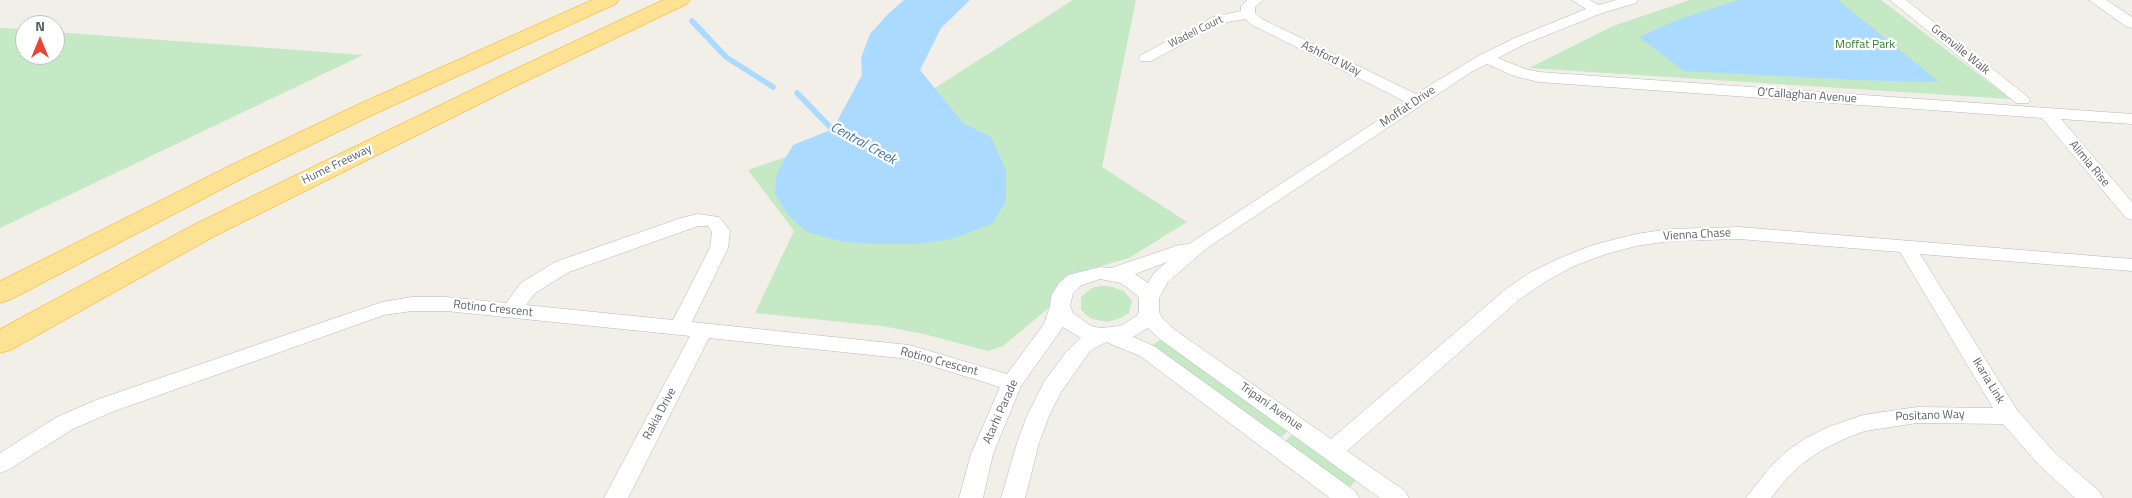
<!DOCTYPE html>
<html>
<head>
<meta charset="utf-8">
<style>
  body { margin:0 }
  #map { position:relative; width:2132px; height:498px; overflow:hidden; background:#f1efe8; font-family:"Titillium Web",sans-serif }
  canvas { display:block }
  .north { position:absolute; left:15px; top:15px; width:50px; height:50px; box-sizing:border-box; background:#fff; border:1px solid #bfc1c3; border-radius:50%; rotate:0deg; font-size:14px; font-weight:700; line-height:20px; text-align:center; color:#5f6368 }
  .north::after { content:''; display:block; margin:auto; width:18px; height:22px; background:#ea4335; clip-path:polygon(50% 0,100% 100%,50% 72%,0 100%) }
</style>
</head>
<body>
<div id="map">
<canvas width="2132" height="498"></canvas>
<div class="north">N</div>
</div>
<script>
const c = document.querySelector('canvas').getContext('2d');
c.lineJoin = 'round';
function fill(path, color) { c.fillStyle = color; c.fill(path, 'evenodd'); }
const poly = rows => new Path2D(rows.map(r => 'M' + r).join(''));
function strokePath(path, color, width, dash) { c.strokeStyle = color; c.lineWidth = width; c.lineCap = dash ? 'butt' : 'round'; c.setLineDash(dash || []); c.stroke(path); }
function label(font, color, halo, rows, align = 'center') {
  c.font = font + ' "Titillium Web",sans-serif'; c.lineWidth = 4.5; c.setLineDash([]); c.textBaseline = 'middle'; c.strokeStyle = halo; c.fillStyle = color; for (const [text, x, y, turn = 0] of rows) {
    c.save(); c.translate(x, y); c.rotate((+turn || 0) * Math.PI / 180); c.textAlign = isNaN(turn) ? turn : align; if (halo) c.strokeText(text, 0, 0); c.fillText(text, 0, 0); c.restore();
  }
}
fill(poly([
  [1073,0,1136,0,1102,167,1187,222,1129,258,1069,275,1052,305,1003,346,988,351,924,334,882,326,755,313,794,231,748,170,875,126],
  [1690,0,1881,0,2011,99,1529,68,1613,26],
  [0,28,25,29,25,55,55,55,55,32,363,55,0,228],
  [1100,286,1109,286,1124,291,1132,301,1129,313,1123,317,1108,322,1092,319,1085,314,1081,309,1081,297,1092,288],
  [1164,337,1288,431,1280,438,1150,347],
  [1292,435,1356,480,1349,488,1285,441]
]), '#c5e8c5');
fill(poly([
  [904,0,970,0,941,28,920,70,963,123,991,137,1006,170,1006,201,992,224,951,239,919,244,881,244,844,242,807,232,789,216,775,194,777,173,793,145,833,129,862,75,861,58,870,34,888,14],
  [1739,0,1838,0,1939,82,1854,80,1684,71,1639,37,1677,20]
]), '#aadaff');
strokePath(poly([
  [692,21,726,57,773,87],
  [797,93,833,130,841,134]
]), '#aadaff', 5.5);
const street = poly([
  [1247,0,1263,0,1255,7,1255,13,1262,19,1416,94,1480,55,1515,38,1586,9,1572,0,1590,0,1599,5,1616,0,1638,0,1636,3,1602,13,1525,44,1498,58,1525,69,1539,72,2132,114,2132,124,2061,119,2132,202,2132,220,2126,218,2042,118,1539,82,1514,76,1487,64,1471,72,1207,248,1168,282,1159,298,1159,312,1163,319,1175,330,1331,439,1506,289,1531,272,1560,258,1593,245,1636,234,1670,229,1739,227,2132,259,2132,271,1920,254,2017,410,2055,453,2099,491,2103,498,2075,498,2039,465,2003,424,1917,423,1865,431,1844,439,1822,450,1803,463,1786,479,1771,498,1746,498,1770,467,1787,451,1806,438,1828,427,1863,415,1917,407,1993,408,1900,252,1739,239,1670,241,1636,246,1606,254,1574,266,1545,282,1520,299,1347,451,1405,491,1409,498,1380,498,1161,340,1148,328,1133,337,1154,346,1355,491,1359,498,1330,498,1140,356,1106,342,1090,351,1061,392,1049,416,1039,443,1025,498,1001,498,1017,443,1027,416,1044,382,1067,351,1081,338,1063,327,1021,386,993,454,983,498,959,498,971,454,1000,387,909,359,709,338,628,498,604,498,690,336,446,311,412,311,384,315,112,412,73,429,8,470,0,473,0,453,57,417,96,400,382,302,412,297,446,297,506,303,521,283,555,262,681,218,698,214,719,217,730,231,728,248,692,322,909,345,1007,374,1044,324,1050,306,1051,296,1059,283,1068,275,1100,267,1111,268,1179,245,1189,244,1406,102,1252,25,1245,19,1222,23,1151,61,1141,61,1138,58,1141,55,1213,17,1241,11,1241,6,1247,0],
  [698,226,708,226,712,232,710,248,673,320,526,305,535,293,569,272,698,226],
  [1167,262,1154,273,1148,283,1135,274,1167,262],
  [1100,279,1121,283,1137,295,1139,298,1139,312,1137,316,1120,326,1101,328,1091,326,1073,313,1070,306,1073,293,1082,285,1100,279],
  [1890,0,1906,0,2028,97,2030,100,2028,103,2016,103,1890,0],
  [2089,0,2106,0,2132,17,2132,28,2127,27,2089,0]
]);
const highway = poly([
  [592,0,619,0,616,4,377,113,247,176,10,300,0,303,0,281,229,166,361,103,592,0],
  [663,0,690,0,687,4,514,87,215,236,11,350,0,353,0,329,195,224,498,77,663,0]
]);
strokePath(street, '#b5b8bc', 1);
strokePath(highway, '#f9ab00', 1);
fill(street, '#fff');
fill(highway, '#fde293');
label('11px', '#5f6368', '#fff', [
  ["Wadell Court",1196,32,-26]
]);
label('12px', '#348238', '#fff', [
  ["Moffat Park",1865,45]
]);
label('12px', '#5f6368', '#fff', [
  ["Grenville Walk",1960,50,39],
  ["Ashford Way",1331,59,26],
  ["O'Callaghan Avenue",1807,96,4],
  ["Moffat Drive",1408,107,-34],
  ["Alimia Rise",2089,164,50],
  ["Hume Freeway",337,165,-26],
  ["Vienna Chase",1697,235,-3],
  ["Rotino Crescent",493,309,6],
  ["Rotino Crescent",939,362,15],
  ["Ikaria Link",1988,381,59],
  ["Tripani Avenue",1271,407,35],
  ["Atarhi Parade",1001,412,-66],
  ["Rakia Drive",660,414,-62],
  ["Positano Way",1930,416,-2]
]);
label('italic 14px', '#4174aa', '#fff', [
  ["Central Creek",863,144,29]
]);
</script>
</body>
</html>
